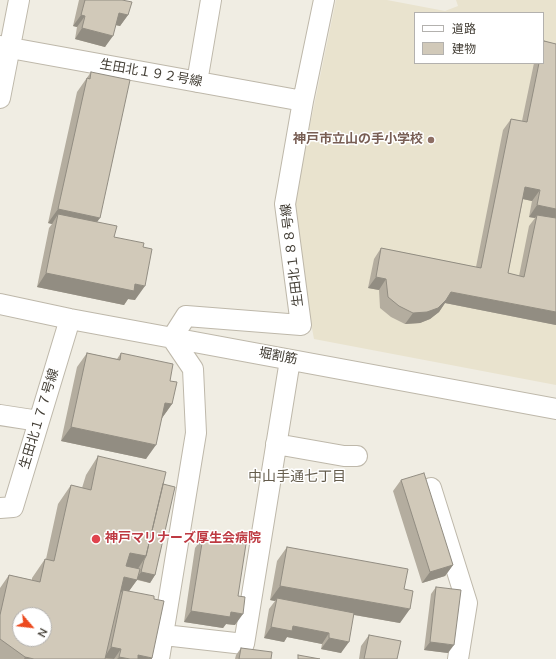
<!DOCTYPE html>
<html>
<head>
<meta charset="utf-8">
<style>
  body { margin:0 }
  #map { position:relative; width:556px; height:659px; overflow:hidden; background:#f0ede3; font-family:"Nunito Sans","Noto Sans JP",sans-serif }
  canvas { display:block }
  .legend { position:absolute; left:414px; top:12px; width:130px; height:52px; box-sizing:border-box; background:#fff; border:1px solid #b3b1ae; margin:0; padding:5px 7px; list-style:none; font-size:12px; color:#423d34 }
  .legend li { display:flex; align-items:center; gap:8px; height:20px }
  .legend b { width:20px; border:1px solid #b3b1ae }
  .north { position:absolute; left:12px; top:607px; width:40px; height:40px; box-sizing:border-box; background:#fff; border:1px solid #b3b1ae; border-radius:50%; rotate:118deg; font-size:11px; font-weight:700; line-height:16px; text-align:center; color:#423d34 }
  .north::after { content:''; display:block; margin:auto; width:14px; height:18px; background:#ec4a1f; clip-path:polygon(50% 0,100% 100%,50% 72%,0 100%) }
</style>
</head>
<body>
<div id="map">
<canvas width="556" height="659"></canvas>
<ul class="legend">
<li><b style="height:5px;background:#fff"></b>道路</li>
<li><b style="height:11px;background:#d1c9b9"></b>建物</li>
</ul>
<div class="north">N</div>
</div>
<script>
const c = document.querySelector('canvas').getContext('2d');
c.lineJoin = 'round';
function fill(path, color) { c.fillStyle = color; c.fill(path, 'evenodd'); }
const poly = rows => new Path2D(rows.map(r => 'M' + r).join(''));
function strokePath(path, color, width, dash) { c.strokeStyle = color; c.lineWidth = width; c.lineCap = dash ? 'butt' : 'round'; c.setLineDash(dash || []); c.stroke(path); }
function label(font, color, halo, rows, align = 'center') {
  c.font = font + ' "Nunito Sans","Noto Sans JP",sans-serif'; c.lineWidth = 3; c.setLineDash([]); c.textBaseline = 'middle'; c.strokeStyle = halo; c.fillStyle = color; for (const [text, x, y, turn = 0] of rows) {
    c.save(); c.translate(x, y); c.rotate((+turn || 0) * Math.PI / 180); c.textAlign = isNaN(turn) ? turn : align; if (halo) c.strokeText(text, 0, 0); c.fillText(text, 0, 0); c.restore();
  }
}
fill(poly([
  [336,0,387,0,445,11,458,6,456,0,556,0,556,385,314,339,291,216],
  [415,13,543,13,543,63,415,63]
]), '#e9e3ce');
const minor = poly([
  [0,46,303,101],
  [197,82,211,0],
  [0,98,19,0],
  [0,304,70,319,556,409],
  [0,415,39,421],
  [276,444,344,456,357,456],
  [431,488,467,603,458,659],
  [0,508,13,507,70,319],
  [164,635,244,644,290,360],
  [159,659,196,433,193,369,172,338,186,316,301,325,285,204,303,101,324,0]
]);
strokePath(minor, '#beb8aa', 22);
strokePath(minor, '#fff', 20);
fill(poly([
  [79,0,122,0,128,15,120,26,116,25,105,47,75,39,77,27,73,26],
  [544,41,556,44,556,325,445,303,439,312,430,319,420,323,405,324,391,317,380,308,379,290,368,288,374,259,381,248,476,267,503,130,511,119,522,121,534,63,543,63,543,42],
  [523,199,532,201,529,217,535,218,529,226,519,276,508,273],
  [91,72,97,222,114,237,143,247,135,300,128,299,124,305,37,287,49,228,52,224,48,223,77,92],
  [87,353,117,359,121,353,170,381,172,404,162,418,146,459,61,441,77,367],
  [98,456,163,484,155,575,150,583,137,580,129,591,152,659,0,659,0,588,9,575,32,580,32,578,45,559,46,559,58,504,71,485,82,488,86,475],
  [401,480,453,565,445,576,422,583,393,491],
  [203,537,238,596,235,625,226,624,223,628,184,622,195,548],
  [287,547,404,589,400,623,354,615,341,653,321,649,322,644,287,637,284,642,264,638,269,609,275,601,270,600,277,561],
  [436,587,448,653,424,650,431,594],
  [369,635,397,659,359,659,361,646],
  [241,648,271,659,235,659,236,655]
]), '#b4ad9f');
fill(poly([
  [119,13,128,15,120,26,111,24],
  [81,15,85,16,77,27,73,26],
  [82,28,113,36,105,47,75,39],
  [525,187,540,190,532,201,518,198],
  [537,205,556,209,556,222,537,215,535,218,529,217],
  [58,209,100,218,90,232,58,214,52,224,48,223],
  [46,273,135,284,145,286,135,300,128,299,124,305,37,287],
  [376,277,386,279,379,290,368,288],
  [451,292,556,312,556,325,445,303,439,312,430,319,420,323,405,324,413,313],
  [165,403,172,404,162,418,155,417],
  [71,427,156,445,146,459,61,441],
  [130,553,146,556,134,575,117,571],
  [453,565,445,576,422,583,430,572],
  [141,572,155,575,150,583,136,579],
  [124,577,137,580,124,598,123,590,118,597],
  [280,586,410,609,400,623,276,601,277,598,275,601,270,600],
  [191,611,231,612,243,614,235,625,226,624,223,628,184,622],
  [293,626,329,633,322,644,287,637,284,642,264,638,271,627],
  [329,638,349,642,341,653,321,649],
  [430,642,454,645,448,653,424,650],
  [111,647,121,649,114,659,104,658],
  [138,655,152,658,152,659,136,659],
  [25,657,34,659,24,659],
  [119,657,130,659,117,659]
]), '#928d82');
const building = poly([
  [85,0,122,0,132,2,128,15,119,13,113,36,82,28,85,16,81,15,85,0],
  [544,41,556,44,556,209,537,205,540,190,525,187,508,273,524,277,537,215,556,218,556,312,451,292,446,300,438,308,427,312,413,313,399,306,388,297,386,279,376,277,381,248,481,268,511,119,527,122,539,63,543,63,543,44,544,41],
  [91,72,130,80,100,218,58,209,87,78,90,79,91,72],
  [58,214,117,226,114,237,144,243,143,247,152,249,145,286,135,284,134,291,46,273,58,214],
  [87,353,120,360,121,353,173,364,170,381,177,382,172,404,165,403,156,445,71,427,87,353],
  [98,456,166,472,146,556,130,553,126,566,140,569,137,580,124,577,105,659,34,659,25,657,0,639,0,615,9,575,40,582,45,559,54,561,71,485,91,490,98,456],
  [20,615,44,615,44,639,20,639,20,615],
  [424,473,453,565,430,572,401,480,424,473],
  [163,484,175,487,155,575,141,572,144,560,146,556,163,484],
  [203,537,246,544,238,596,245,597,243,614,231,612,230,617,191,611,203,537],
  [287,547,408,569,404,589,413,591,410,609,280,586,287,547],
  [436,587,461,590,454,645,430,642,436,587],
  [123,590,154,596,154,599,164,601,152,658,138,655,138,659,130,659,119,657,121,649,111,647,123,590],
  [277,598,354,613,349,642,329,638,329,633,293,626,292,631,271,627,277,598],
  [369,635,401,641,397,659,364,659,369,635],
  [241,648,272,652,271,659,239,659,241,648],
  [298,655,320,659,298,659,298,655]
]);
fill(building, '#d1c9b9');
strokePath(building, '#928d82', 1);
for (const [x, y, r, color] of [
  [431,140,4,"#8d6e63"],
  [96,539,5,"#e0444e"]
]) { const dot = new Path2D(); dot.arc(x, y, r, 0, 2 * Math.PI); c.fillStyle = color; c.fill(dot); strokePath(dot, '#fff', 1.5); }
label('13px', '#423d34', '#fff', [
  ["生田北１９２号線",151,74,10],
  ["生田北１８８号線",293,255,-97],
  ["堀割筋",278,357,11],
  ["生田北１７７号線",40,419,-73]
]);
label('bold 13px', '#785e54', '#fff', [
  ["神戸市立山の手小学校",423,140]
], 'right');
label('bold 13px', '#be3a42', '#fff', [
  ["神戸マリナーズ厚生会病院",105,539]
], 'left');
label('14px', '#645c4c', '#fff', [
  ["中山手通七丁目",297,478]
]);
</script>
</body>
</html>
